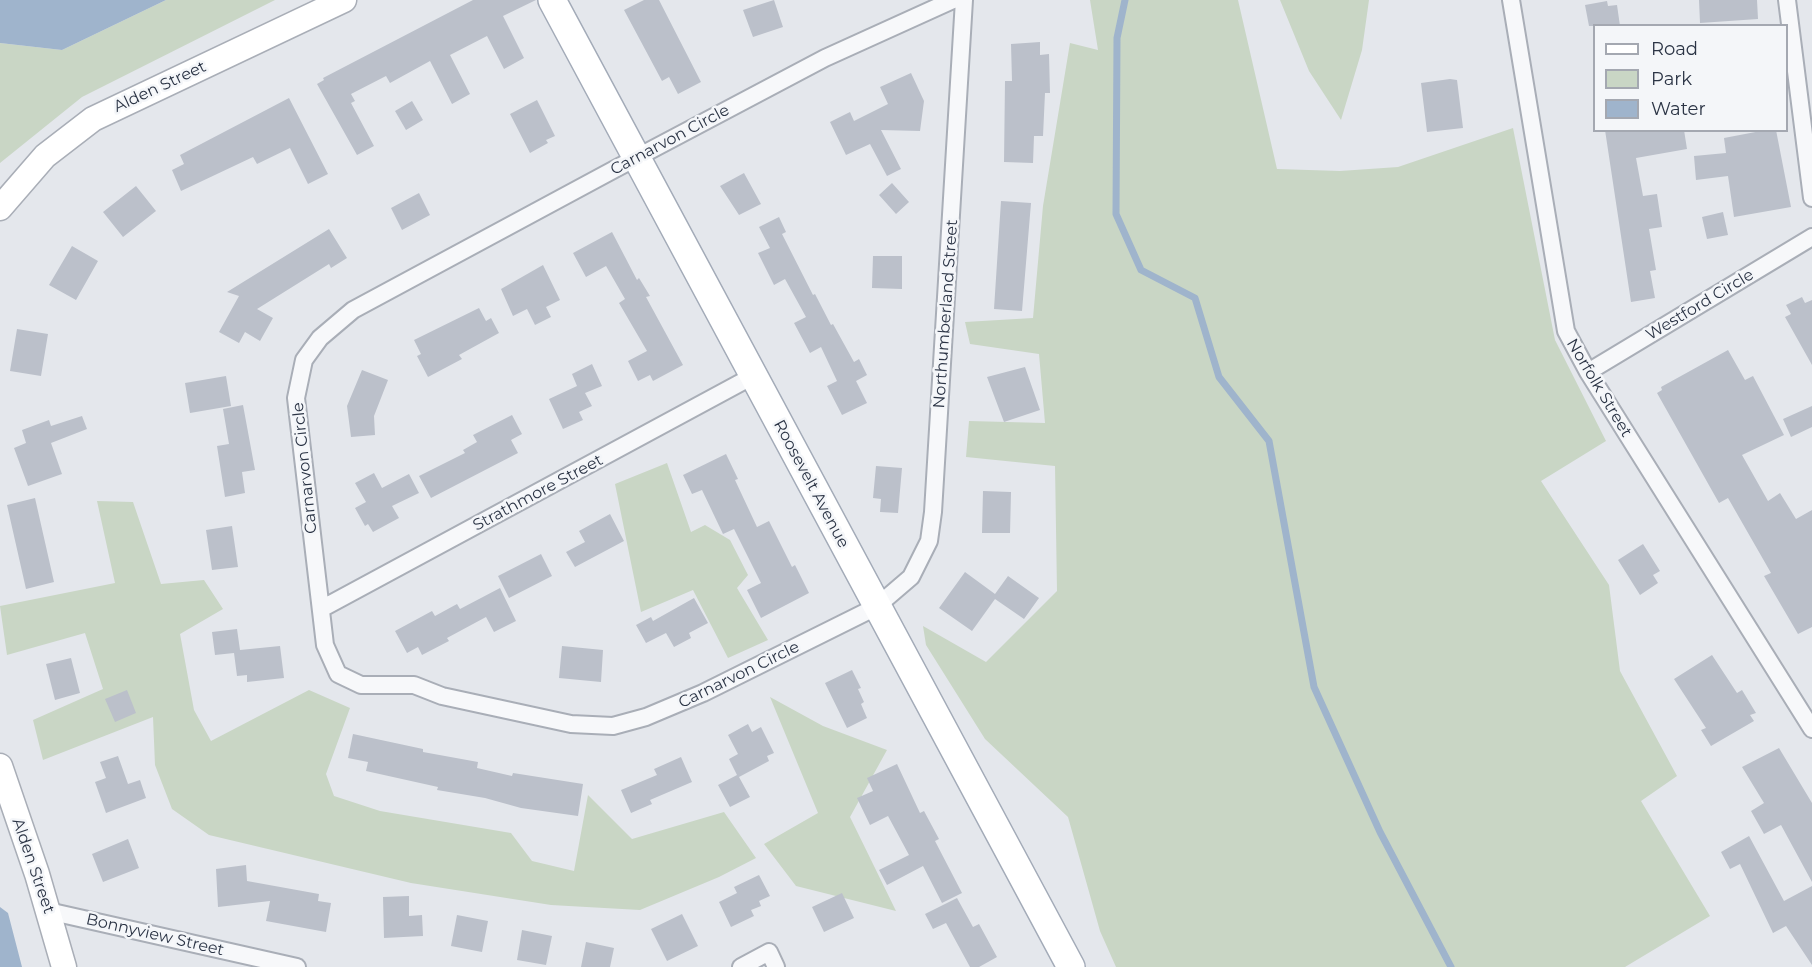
<!DOCTYPE html>
<html>
<head>
<meta charset="utf-8">
<style>
  body { margin:0 }
  #map { position:relative; width:1812px; height:967px; overflow:hidden; background:#e4e7ec; font-family:Montserrat,sans-serif }
  canvas { display:block }
  .legend { position:absolute; left:1593px; top:24px; width:195px; height:108px; box-sizing:border-box; background:#f4f6f9; border:2px solid #a4a8b1; margin:0; padding:8px 10px; list-style:none; font-size:18px; color:#2b3445 }
  .legend li { display:flex; align-items:center; gap:12px; height:30px }
  .legend b { width:30px; border:2px solid #a4a8b1 }
</style>
</head>
<body>
<div id="map">
<canvas width="1812" height="967"></canvas>
<ul class="legend">
<li><b style="height:8px;background:#fff"></b>Road</li>
<li><b style="height:16px;background:#c9d6c5"></b>Park</li>
<li><b style="height:16px;background:#9fb4cc"></b>Water</li>
</ul>
</div>
<script>
const c = document.querySelector('canvas').getContext('2d');
c.lineJoin = 'round';
function fill(path, color) { c.fillStyle = color; c.fill(path, 'evenodd'); }
const poly = rows => new Path2D(rows.map(r => 'M' + r).join(''));
function strokePath(path, color, width, dash) { c.strokeStyle = color; c.lineWidth = width; c.lineCap = dash ? 'butt' : 'round'; c.setLineDash(dash || []); c.stroke(path); }
function label(font, color, halo, rows, align = 'center') {
  c.font = font + ' Montserrat,sans-serif'; c.lineWidth = 5; c.setLineDash([]); c.textBaseline = 'middle'; c.strokeStyle = halo; c.fillStyle = color; for (const [text, x, y, turn = 0] of rows) {
    c.save(); c.translate(x, y); c.rotate((+turn || 0) * Math.PI / 180); c.textAlign = isNaN(turn) ? turn : align; if (halo) c.strokeText(text, 0, 0); c.fillText(text, 0, 0); c.restore();
  }
}
fill(poly([
  [166,0,275,0,82,97,0,163,0,43,62,50],
  [1090,0,1238,0,1277,169,1340,171,1398,167,1513,128,1555,340,1606,441,1541,481,1609,585,1620,671,1677,776,1641,801,1710,916,1625,967,1116,967,1100,931,1068,817,985,739,926,645,923,626,986,662,1057,591,1055,466,966,457,969,421,1045,423,1039,354,970,344,965,322,1033,318,1043,206,1070,43,1098,50],
  [1280,0,1369,0,1362,50,1341,120,1309,71],
  [667,463,691,532,705,525,730,540,748,575,737,588,768,640,728,658,693,590,641,612,615,484],
  [97,501,133,502,161,584,204,580,223,609,180,634,194,710,211,741,309,690,350,708,326,774,334,796,380,811,511,833,532,861,574,871,588,795,632,839,724,812,756,858,719,877,640,910,551,905,411,883,209,835,172,809,155,765,153,717,43,760,33,720,103,689,85,633,7,655,0,606,115,583],
  [770,697,823,726,887,750,850,817,896,911,796,886,764,844,818,813]
]), '#c9d6c5');
fill(poly([
  [0,0,166,0,62,50,0,43],
  [0,907,8,913,22,967,0,967]
]), '#9fb4cc');
strokePath(poly([
  [1125,0,1117,38,1116,214,1141,270,1195,298,1219,377,1269,441,1314,687,1380,832,1451,967]
]), '#9fb4cc', 7);
fill(poly([
  [473,0,536,0,503,16,524,58,504,69,487,36,450,55,470,94,452,104,430,61,390,83,386,76,351,94,355,101,351,103,374,146,357,155,317,84,324,80,323,78],
  [644,0,659,0,701,82,678,94,669,77,662,81,624,10],
  [774,0,783,27,753,37,743,10],
  [1699,0,1757,0,1758,19,1700,23],
  [1607,1,1608,6,1617,5,1620,26,1589,26,1585,5],
  [1040,42,1040,55,1049,54,1050,93,1045,93,1043,136,1034,136,1033,163,1004,162,1005,81,1012,81,1011,44],
  [911,73,924,101,920,131,881,130,901,169,887,176,870,144,846,155,830,122,850,112,854,121,888,104,880,87],
  [1450,79,1457,80,1463,128,1427,132,1421,83],
  [289,98,328,174,308,184,290,148,257,164,253,157,181,191,172,170,184,164,180,155],
  [537,100,555,136,546,140,548,143,530,153,510,114],
  [412,101,423,120,406,130,395,111],
  [1605,130,1684,130,1687,149,1636,158,1643,196,1657,194,1662,227,1649,229,1656,270,1650,271,1655,298,1631,302],
  [1766,130,1776,130,1791,207,1734,217,1728,176,1696,180,1694,156,1726,153,1724,138],
  [744,173,761,204,739,215,720,186],
  [892,183,909,202,896,214,879,195],
  [136,186,156,211,123,237,103,212],
  [419,193,430,215,402,230,391,208],
  [1001,201,1031,203,1022,311,994,309],
  [1723,212,1728,235,1707,239,1702,217],
  [779,217,786,232,782,234,813,295,815,294,831,325,833,324,854,362,859,359,867,375,856,381,867,403,842,415,827,386,837,381,821,347,810,353,794,323,806,317,785,279,774,285,758,253,770,248,759,227],
  [329,229,347,258,331,268,329,264,257,309,273,318,260,341,245,332,239,343,219,332,239,296,227,292],
  [612,232,637,280,639,278,650,296,646,297,683,365,653,381,650,375,638,381,628,361,647,351,619,303,625,299,606,266,586,277,573,253],
  [72,246,98,261,76,300,49,285],
  [873,256,902,256,902,289,872,288],
  [543,265,560,300,546,307,551,317,535,325,527,309,513,316,501,289],
  [1802,297,1805,303,1812,300,1812,365,1785,317,1791,314,1786,305],
  [479,308,486,321,491,318,499,333,459,355,462,359,428,377,417,356,421,354,414,340],
  [17,329,48,334,41,376,10,371],
  [1728,350,1745,380,1753,376,1784,435,1742,455,1768,501,1780,493,1796,519,1812,510,1812,627,1798,634,1764,576,1771,573,1728,498,1719,503,1657,393,1662,390,1661,387],
  [592,364,602,386,585,393,592,406,579,412,583,420,563,429,549,399,577,386,572,374],
  [1025,367,1040,410,1004,422,987,377],
  [362,370,388,380,374,416,375,435,351,437,347,406],
  [226,376,231,406,190,413,185,383],
  [243,405,255,470,242,472,245,493,225,497,217,446,229,444,223,409],
  [1812,406,1812,427,1791,437,1783,419],
  [512,415,522,434,511,440,518,453,431,498,419,476,465,453,463,450,477,442,473,435],
  [82,416,87,429,51,443,62,474,28,486,14,448,26,443,22,430,49,420,51,426],
  [726,454,738,479,735,480,757,527,769,521,792,567,795,565,809,593,761,618,747,590,761,583,734,529,723,534,702,490,692,494,683,475],
  [876,466,902,468,898,513,880,512,881,499,873,498],
  [374,473,382,488,409,474,419,493,392,506,399,518,373,532,368,524,365,526,355,508,366,502,355,483],
  [983,491,1011,492,1010,533,982,533],
  [35,498,54,582,26,589,7,505],
  [610,514,624,541,575,567,566,552,585,542,579,531],
  [232,526,238,567,212,570,206,530],
  [1643,544,1660,571,1653,575,1658,583,1640,595,1618,560],
  [541,554,552,576,509,598,498,576],
  [965,572,995,594,1008,576,1039,598,1024,619,995,599,972,631,939,608],
  [500,588,516,621,494,632,486,617,447,638,449,641,422,655,418,647,407,653,395,631,432,611,435,616,457,604,460,609],
  [694,598,708,623,689,633,691,638,674,647,666,633,646,643,636,625,651,617,653,621],
  [237,629,240,650,280,646,284,678,247,682,247,675,237,676,234,653,215,655,212,632],
  [562,646,603,650,601,682,559,678],
  [1712,655,1737,693,1742,690,1756,713,1750,715,1754,721,1711,746,1701,730,1706,728,1674,679],
  [71,658,80,693,55,700,46,664],
  [852,670,861,688,858,689,864,702,861,704,867,718,847,728,825,683],
  [127,690,136,713,115,722,105,699],
  [748,724,752,732,761,727,774,753,767,756,769,761,739,777,750,797,730,807,718,785,737,775,729,759,738,754,728,735],
  [353,734,423,749,423,752,478,762,477,768,512,776,513,773,583,784,578,816,521,808,485,798,437,790,438,787,366,771,368,762,348,758],
  [1779,748,1812,803,1812,882,1781,825,1764,834,1751,811,1764,803,1742,767],
  [118,756,128,784,140,780,146,798,106,813,95,782,106,778,100,762],
  [681,757,692,782,650,800,652,804,631,813,621,790,657,775,654,769],
  [897,764,920,813,924,811,939,839,935,841,962,893,942,903,923,866,887,885,879,870,909,855,888,816,870,825,857,798,873,791,867,778],
  [1749,836,1784,901,1812,886,1812,965,1786,926,1773,933,1740,864,1730,869,1721,852],
  [128,839,139,868,103,882,92,854],
  [246,865,247,881,319,894,318,901,331,903,326,932,266,921,270,901,218,907,216,869],
  [759,875,770,896,759,901,761,906,751,910,754,916,731,927,719,902,737,893,734,887],
  [842,893,854,918,824,932,812,907],
  [409,896,409,916,422,915,423,936,384,938,383,897],
  [957,898,973,927,979,924,997,957,979,967,970,967,946,923,933,929,925,914],
  [682,914,698,946,667,961,651,929],
  [457,915,488,921,482,952,451,946],
  [522,930,552,936,546,965,517,960],
  [586,942,614,948,610,967,581,967]
]), '#bbc0ca');
const street = poly([
  [953,0,825,58,615,169,353,310,320,338,304,360,296,398,325,645,338,674,361,685,414,685,442,696,571,724,613,726,646,717,703,693,876,607,911,577,929,541,933,512,964,0],
  [1511,0,1566,331,1588,372,1812,729],
  [1787,0,1812,198],
  [1588,372,1812,237],
  [321,609,753,376],
  [48,911,297,967],
  [741,967,769,952,776,967]
]);
const secondary = poly([
  [0,208,45,156,93,119,344,0],
  [0,766,37,874,64,967]
]);
const primary = poly([
  [552,0,1071,967]
]);
strokePath(street, '#a9aeb7', 20);
strokePath(secondary, '#a9aeb7', 27);
strokePath(primary, '#a3abb8', 30);
strokePath(street, '#f7f8fa', 16);
strokePath(secondary, '#fff', 24);
strokePath(primary, '#fff', 27);
label('16px', '#2b3445', '#f4f6f9', [
  ["Alden Street",160,87,-25],
  ["Carnarvon Circle",670,140,-28],
  ["Westford Circle",1700,305,-31],
  ["Northumberland Street",946,314,-86],
  ["Norfolk Street",1599,388,59],
  ["Carnarvon Circle",305,468,-96],
  ["Roosevelt Avenue",811,484,62],
  ["Strathmore Street",538,493,-28],
  ["Carnarvon Circle",739,675,-26],
  ["Alden Street",33,866,71],
  ["Bonnyview Street",155,935,13]
]);
</script>
</body>
</html>
